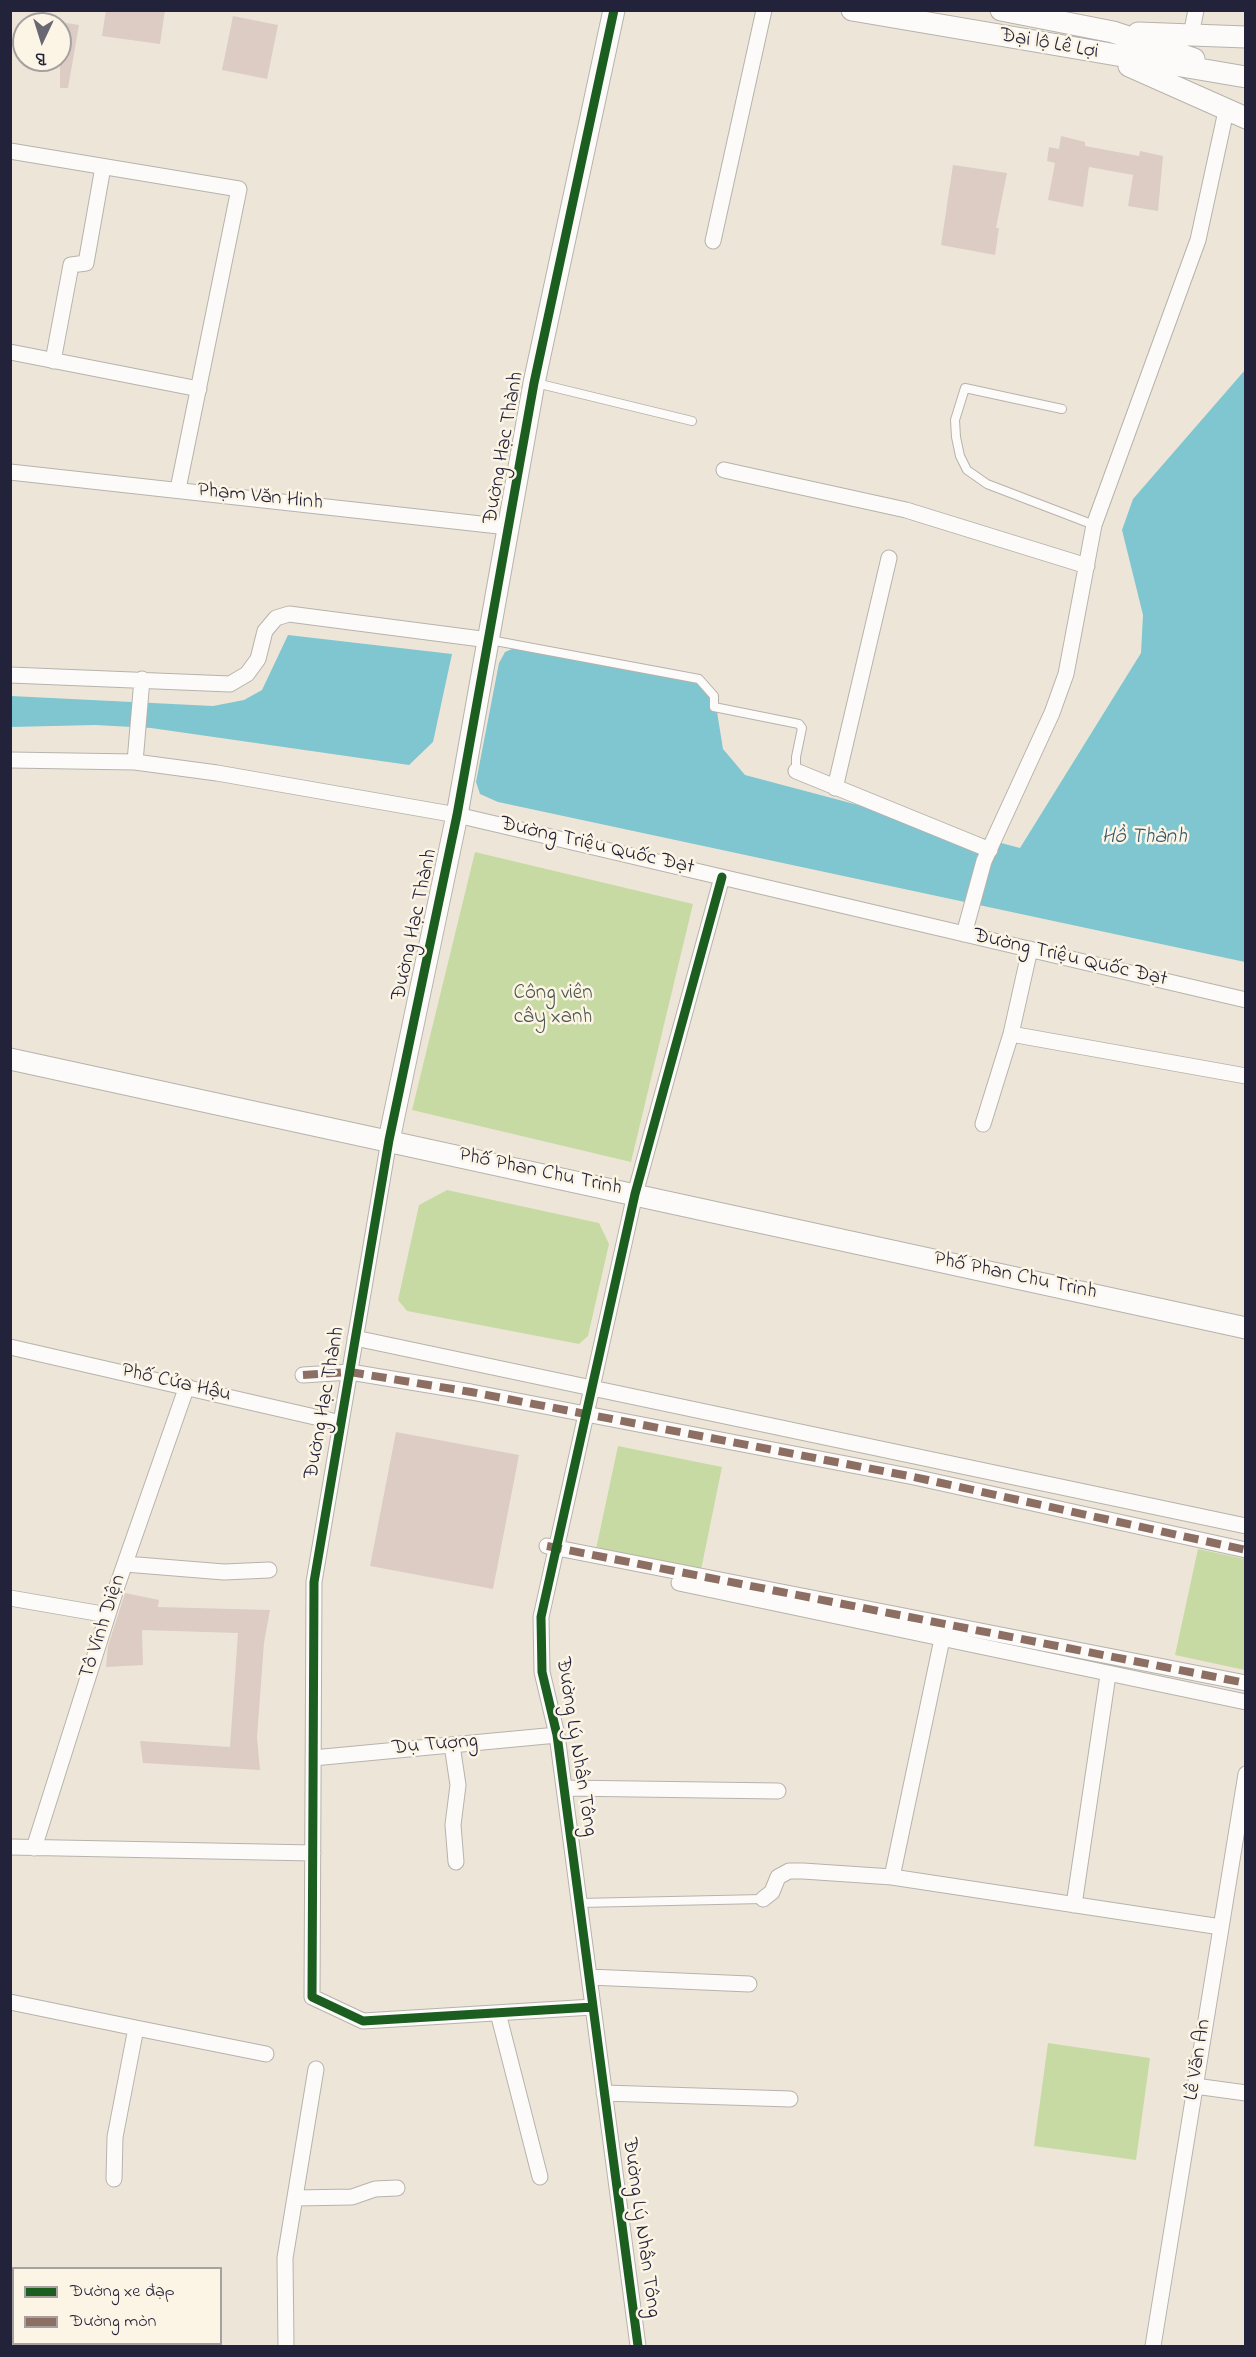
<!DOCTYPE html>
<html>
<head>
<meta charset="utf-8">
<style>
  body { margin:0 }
  #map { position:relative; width:1256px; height:2357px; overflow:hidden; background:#ede6d8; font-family:"Indie Flower",sans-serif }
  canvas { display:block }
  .frame { position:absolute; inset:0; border:12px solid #22223b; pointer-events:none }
  .legend { position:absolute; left:12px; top:2267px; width:210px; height:78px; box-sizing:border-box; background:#fcf5e5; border:2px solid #a5a1a1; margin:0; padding:8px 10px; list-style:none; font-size:18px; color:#22223b }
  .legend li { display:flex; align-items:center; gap:12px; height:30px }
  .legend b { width:30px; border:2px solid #a5a1a1 }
  .north { position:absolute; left:12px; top:12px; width:60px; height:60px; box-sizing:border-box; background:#fcf5e5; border:2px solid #a5a1a1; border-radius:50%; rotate:184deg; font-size:16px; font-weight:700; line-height:24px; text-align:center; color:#22223b }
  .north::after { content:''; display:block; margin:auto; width:21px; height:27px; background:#696772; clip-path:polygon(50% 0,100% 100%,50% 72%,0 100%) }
</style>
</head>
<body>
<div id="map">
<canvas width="1256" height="2357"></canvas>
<div class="frame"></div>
<ul class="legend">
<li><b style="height:8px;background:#1b5e20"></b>Đường xe đạp</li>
<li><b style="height:8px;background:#8d6e63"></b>Đường mòn</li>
</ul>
<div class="north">B</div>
</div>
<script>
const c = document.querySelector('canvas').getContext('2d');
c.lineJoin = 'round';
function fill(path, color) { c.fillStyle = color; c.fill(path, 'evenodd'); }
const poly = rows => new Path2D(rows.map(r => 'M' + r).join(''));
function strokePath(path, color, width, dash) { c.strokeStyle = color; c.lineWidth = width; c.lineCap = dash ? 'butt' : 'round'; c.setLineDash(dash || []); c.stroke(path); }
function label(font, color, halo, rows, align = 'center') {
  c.font = font + ' "Indie Flower",sans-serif'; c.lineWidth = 5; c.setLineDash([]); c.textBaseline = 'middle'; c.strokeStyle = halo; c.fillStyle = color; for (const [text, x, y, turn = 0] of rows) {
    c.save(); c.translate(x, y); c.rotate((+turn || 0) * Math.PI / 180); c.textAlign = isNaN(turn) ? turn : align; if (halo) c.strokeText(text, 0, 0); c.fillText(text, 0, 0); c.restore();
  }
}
fill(poly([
  [475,852,693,904,631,1162,412,1110],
  [447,1190,599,1223,609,1244,588,1336,579,1344,407,1311,398,1300,419,1205],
  [618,1446,722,1467,701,1570,596,1549],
  [1198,1549,1245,1559,1245,1670,1175,1655],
  [1048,2043,1150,2058,1136,2160,1034,2146]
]), '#c8daa4');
fill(poly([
  [1245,370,1245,962,498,802,480,794,476,782,499,663,505,652,519,646,694,681,708,687,714,693,723,749,745,775,1020,848,1141,653,1143,615,1122,530,1133,499],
  [288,635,452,654,433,742,409,765,151,728,95,725,11,727,11,696,213,706,244,700,262,690]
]), '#7fc6d0');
fill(poly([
  [106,10,165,10,160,44,102,36],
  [233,16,278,25,267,79,222,70],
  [60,22,79,25,68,88,60,88],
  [1061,136,1085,142,1085,146,1139,156,1140,151,1163,156,1158,211,1128,206,1133,175,1089,167,1083,207,1048,200,1055,163,1047,161,1049,147,1059,149],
  [953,165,1007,173,996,228,999,228,995,255,941,245],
  [396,1432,519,1455,493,1589,370,1566],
  [125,1593,159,1600,158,1607,270,1610,264,1643,257,1737,260,1770,143,1763,140,1741,230,1747,238,1633,142,1630,143,1665,106,1667,108,1646]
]), '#dcccc4');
const lane = poly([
  [536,383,692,421],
  [1062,409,965,388,955,420,956,437,960,456,967,470,987,484,1094,525],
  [490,640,699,679,714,696,714,707,799,724,802,728,796,757,796,771],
  [579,1903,763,1899]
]);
const street = poly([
  [1191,35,1196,10],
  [10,151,239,189,178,489],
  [713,241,764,10],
  [10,352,199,389],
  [53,361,71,265,86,263,103,167],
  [724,470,906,510,1087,566],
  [10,472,508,527],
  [10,675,230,684,247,674,258,659,265,631,276,618,289,614,489,640],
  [10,760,135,762,217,773,457,815,1246,1000],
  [135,762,142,679],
  [796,771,990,850],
  [835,788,889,558],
  [964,934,984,861,1052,713,1066,674,1094,525,1198,240,1226,111],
  [1011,1034,1246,1076],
  [983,1124,1011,1034,1030,949],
  [389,1140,314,1582,312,1997,363,2021,593,2007],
  [355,1338,1246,1526],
  [10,1347,341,1423],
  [303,1375,350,1372,471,1392,914,1477,1246,1550],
  [547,1546,1246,1683],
  [125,1564,224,1572,269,1570],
  [679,1583,1246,1702],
  [10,1598,108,1615],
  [452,1745,458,1785,453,1825,456,1862],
  [313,1758,557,1735],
  [564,1788,778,1791],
  [10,1847,313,1853],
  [34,1848,116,1589,187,1386],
  [892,1877,942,1639],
  [763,1899,772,1892,778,1877,789,1871,803,1871,892,1877,1221,1927],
  [1074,1905,1108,1675],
  [589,1977,749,1984],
  [10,2002,136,2028,115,2137,114,2179],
  [498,2013,540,2177],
  [136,2028,266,2054],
  [1195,2086,1246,2093],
  [604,2093,790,2099],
  [295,2198,352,2197,375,2189,397,2188],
  [286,2346,285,2258,316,2069],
  [638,2346,557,1735,542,1672,541,1617,635,1194,722,877],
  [1153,2346,1246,1774]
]);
const secondary = poly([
  [852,10,1246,77],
  [1001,10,1113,32,1194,59],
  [1138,33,1246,37],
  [1129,66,1246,118],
  [10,1059,1246,1328],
  [389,1140,457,815,534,383,614,10]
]);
strokePath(lane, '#b7b2ac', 10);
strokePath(street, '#b7b2ac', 17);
strokePath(secondary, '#b7b2ac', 23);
strokePath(lane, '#fcfbf9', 8);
strokePath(street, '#fcfbf9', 15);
strokePath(secondary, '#fcfbf9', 21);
strokePath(poly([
  [303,1375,350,1372,471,1392,914,1477,1246,1550],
  [547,1546,1246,1683]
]), '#8d6e63', 8, [15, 8]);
strokePath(poly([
  [593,2007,363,2021,312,1997,314,1582,389,1140,457,815,534,383,614,10],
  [638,2346,557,1735,542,1672,541,1617,635,1194,722,877]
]), '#1b5e20', 9);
label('21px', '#22223b', '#fcf5e5', [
  ["Đại lộ Lê Lợi",1049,45,10],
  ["Đường Hạc Thành",505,448,-80],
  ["Phạm Văn Hinh",260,498,6],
  ["Đường Triệu Quốc Đạt",597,847,13],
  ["Đường Hạc Thành",416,925,-78],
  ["Đường Triệu Quốc Đạt",1070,959,13],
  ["Phố Phan Chu Trinh",540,1173,12],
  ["Phố Phan Chu Trinh",1015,1277,12],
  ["Phố Cửa Hậu",176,1384,13],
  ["Đường Hạc Thành",326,1403,-80],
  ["Tô Vĩnh Diện",104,1627,-72],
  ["Dụ Tượng",435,1746,-5],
  ["Đường Lý Nhân Tông",575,1747,81],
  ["Lê Văn An",1199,2060,-81],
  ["Đường Lý Nhân Tông",640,2228,82]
]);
label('21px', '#4b564e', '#fcf5e5', [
  ["Công viên",553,995],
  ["cây xanh",553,1019]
]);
label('italic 22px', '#32576e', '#fcf5e5', [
  ["Hồ Thành",1144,838]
]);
</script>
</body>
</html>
